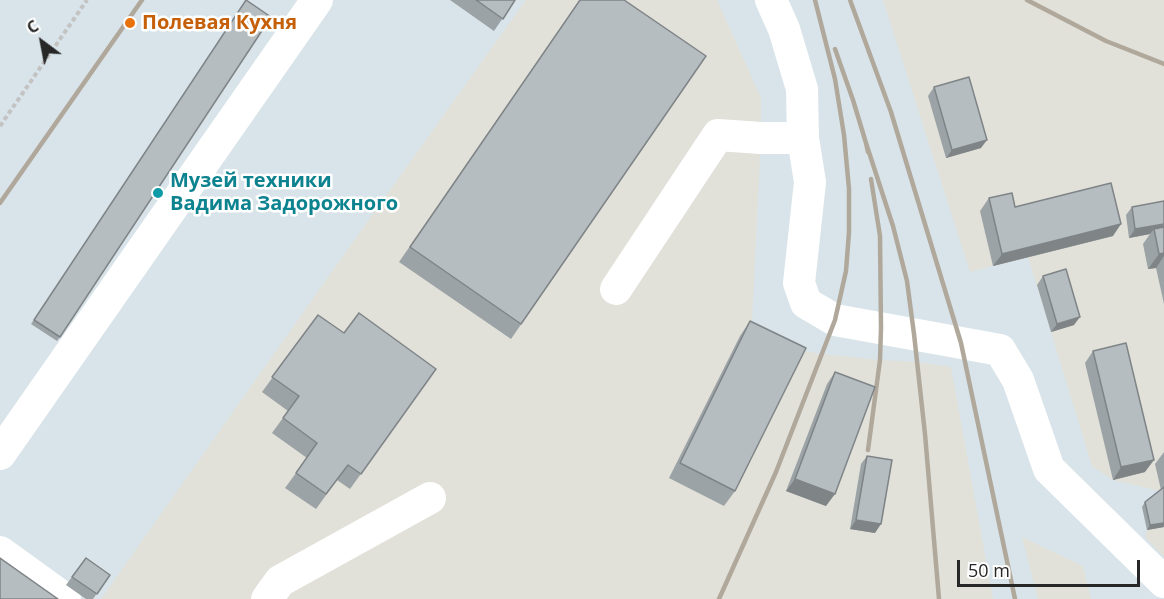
<!DOCTYPE html>
<html>
<head>
<meta charset="utf-8">
<style>
  body { margin:0 }
  #map { position:relative; width:1164px; height:599px; overflow:hidden; background:#d8e4e9; font-family:"Open Sans",sans-serif }
  canvas { display:block }
  .north { position:absolute; left:12px; top:12px; width:60px; height:60px; -webkit-text-stroke:4px #fff; paint-order:stroke; rotate:328deg; font-size:16px; font-weight:700; line-height:24px; text-align:center; color:#272727 }
  .north::after { content:''; display:block; margin:auto; width:21px; height:27px; background:#272727; clip-path:polygon(50% 0,100% 100%,50% 72%,0 100%) }
  .scale { position:absolute; left:957px; top:560px; width:183px; height:27px; box-sizing:border-box; border:3px solid #272727; border-top:0; padding-left:8px; font-size:18px; line-height:21px; white-space:nowrap; color:#272727; -webkit-text-stroke:4px #fff; paint-order:stroke }
</style>
</head>
<body>
<div id="map">
<canvas width="1164" height="599"></canvas>
<div class="north">С</div>
<div class="scale">50 m</div>
</div>
<script>
const c = document.querySelector('canvas').getContext('2d');
c.lineJoin = 'round';
function fill(path, color) { c.fillStyle = color; c.fill(path, 'evenodd'); }
const poly = rows => new Path2D(rows.map(r => 'M' + r).join(''));
function strokePath(path, color, width, dash) { c.strokeStyle = color; c.lineWidth = width; c.lineCap = dash ? 'butt' : 'round'; c.setLineDash(dash || []); c.stroke(path); }
function label(font, color, halo, rows, align = 'center') {
  c.font = font + ' "Open Sans",sans-serif'; c.lineWidth = 5; c.setLineDash([]); c.textBaseline = 'middle'; c.strokeStyle = halo; c.fillStyle = color; for (const [text, x, y, turn = 0] of rows) {
    c.save(); c.translate(x, y); c.rotate((+turn || 0) * Math.PI / 180); c.textAlign = isNaN(turn) ? turn : align; if (halo) c.strokeText(text, 0, 0); c.fillText(text, 0, 0); c.restore();
  }
}
fill(poly([
  [526,0,717,0,761,98,761,138,751,341,821,354,880,360,916,362,951,367,993,599,101,599,338,263],
  [883,0,1164,0,1164,557,1145,537,1160,491,1113,480,1092,466,1028,257,970,272],
  [1022,537,1083,566,1091,599,1038,599]
]), '#e1e1d9');
strokePath(poly([
  [0,126,87,0]
]), '#c3c3c3', 4, [4.5, 3]);
strokePath(poly([
  [771,0,784,29,802,89,803,138,810,182,799,283,806,303,835,320,1000,350,1018,380,1049,469,1164,582],
  [616,289,718,135,761,138,803,138],
  [0,454,317,0],
  [0,552,65,599],
  [267,599,280,581,430,498]
]), '#fff', 32);
strokePath(poly([
  [850,0,891,112,961,343,1015,599],
  [1027,0,1106,41,1164,64],
  [835,49,853,100,866,143,868,152],
  [866,143,893,226,907,281,914,334,925,434,939,599],
  [0,203,142,0],
  [868,450,880,360,881,328,880,236,871,179],
  [719,599,776,472,835,320,846,271,849,232,849,189,844,135,835,79,815,0]
]), '#b1a89c', 4.5);
fill(poly([
  [246,0,60,337,57,341,31,324],
  [450,0,515,0,494,31],
  [580,0,706,56,511,339,399,262],
  [934,87,981,148,946,158,928,96],
  [989,198,1015,207,1113,236,993,266,980,211],
  [1164,201,1164,304,1156,268,1148,269,1143,244,1150,234,1129,238,1126,215,1132,207],
  [1043,276,1074,325,1051,332,1037,285],
  [318,315,344,333,436,369,350,489,337,480,316,509,285,488,307,458,272,433,288,411,262,392],
  [750,321,735,491,724,506,669,478,740,336],
  [1093,351,1145,472,1113,480,1085,363],
  [835,372,826,506,786,491,827,384],
  [1164,452,1164,527,1147,530,1142,507,1145,502,1161,490,1155,464],
  [867,456,875,533,850,529,861,464],
  [86,558,110,575,93,599,86,599,66,585]
]), '#9ca3a6');
fill(poly([
  [987,140,981,148,946,158,952,150],
  [1121,224,1113,236,993,266,1002,254],
  [1164,224,1164,232,1154,229,1150,234,1129,238,1135,229],
  [1164,253,1164,256,1156,268,1148,269,1159,254],
  [1080,317,1074,325,1051,332,1057,324],
  [1154,460,1145,472,1113,480,1121,467],
  [795,479,835,494,826,506,786,491],
  [856,520,881,524,875,533,850,529],
  [1164,523,1164,527,1147,530,1150,525]
]), '#7f8487');
const building = poly([
  [246,0,271,17,60,337,34,320,246,0],
  [476,0,515,0,503,19,476,0],
  [580,0,624,0,706,56,521,324,410,247,580,0],
  [969,77,987,140,952,150,934,87,969,77],
  [1111,183,1121,224,1002,254,989,198,1012,193,1015,207,1111,183],
  [1164,201,1164,224,1135,229,1132,207,1164,201],
  [1164,227,1164,253,1159,254,1154,229,1164,227],
  [1066,269,1080,317,1057,324,1043,276,1066,269],
  [359,313,436,369,361,474,348,465,326,494,296,473,317,443,283,418,299,396,272,377,318,315,344,333,359,313],
  [750,321,806,348,735,491,680,463,750,321],
  [1126,343,1154,460,1121,467,1093,351,1126,343],
  [835,372,875,387,835,494,795,479,835,372],
  [867,456,892,460,881,524,856,520,867,456],
  [1164,487,1164,523,1150,525,1145,502,1164,487],
  [0,558,58,599,0,599,0,558],
  [86,558,110,575,97,594,72,577,86,558]
]);
fill(building, '#b5bdc1');
strokePath(building, '#7f8487', 1.5);
for (const [x, y, r, color] of [
  [130,23,6,"#e8710a"],
  [158,193,6,"#0f9aa8"]
]) { const dot = new Path2D(); dot.arc(x, y, r, 0, 2 * Math.PI); c.fillStyle = color; c.fill(dot); strokePath(dot, '#fff', 2); }
label('bold 20px', '#c56008', '#fff', [
  ["Полевая Кухня",142,23]
], 'left');
label('bold 20px', '#0d838f', '#fff', [
  ["Музей техники",170,181],
  ["Вадима Задорожного",170,204]
], 'left');
</script>
</body>
</html>
